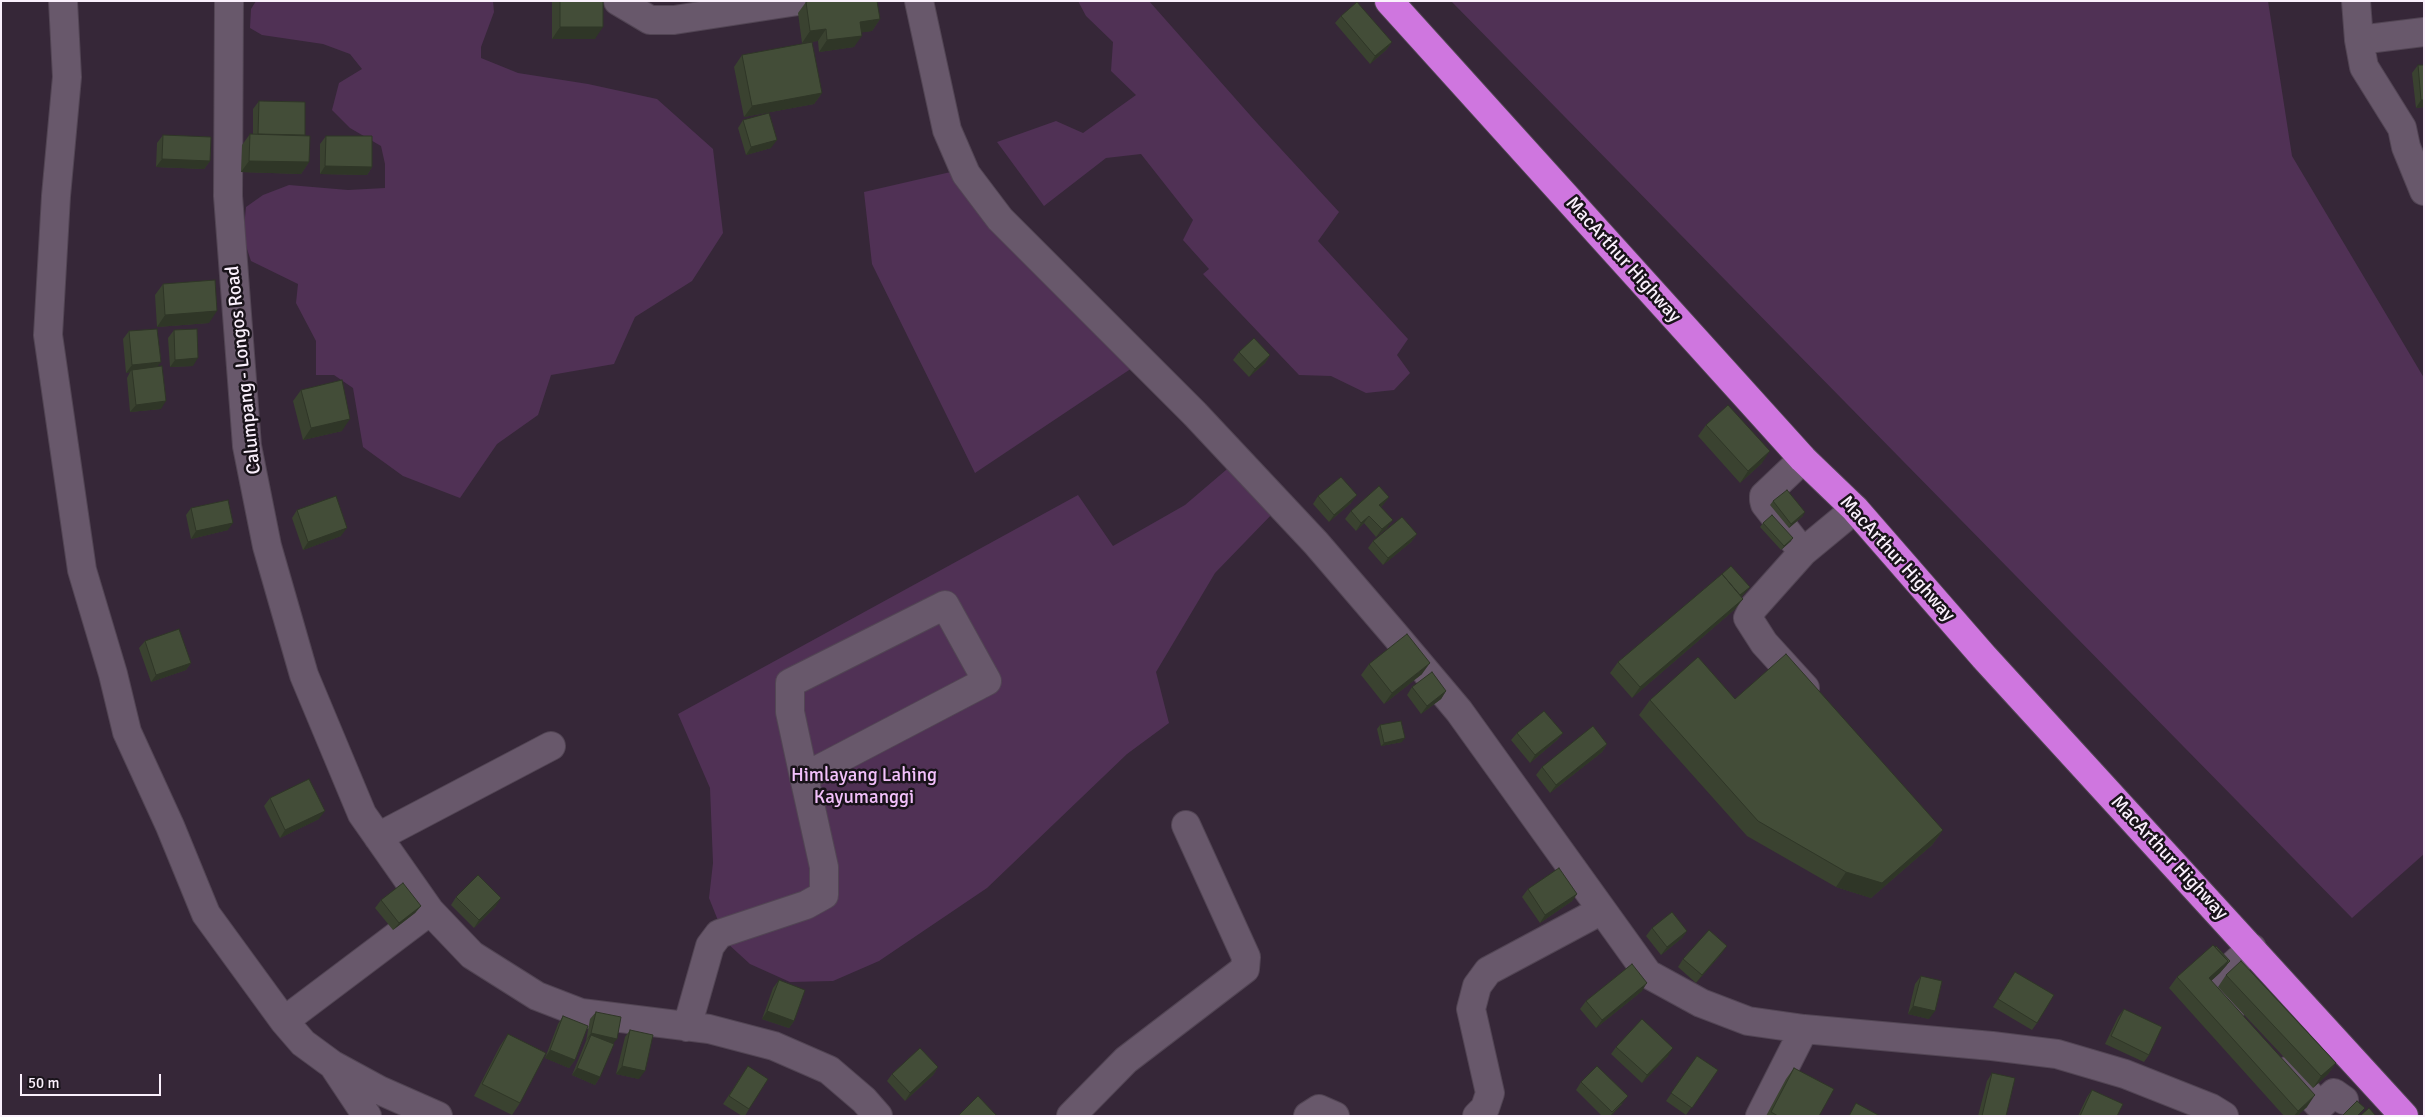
<!DOCTYPE html>
<html>
<head>
<meta charset="utf-8">
<style>
  body { margin:0 }
  #map { position:relative; width:2425px; height:1117px; overflow:hidden; background:#362738; font-family:Signika,sans-serif }
  canvas { display:block }
  .frame { position:absolute; inset:0; border:2px solid #faf0fc; pointer-events:none }
  .scale { position:absolute; left:20px; top:1074px; width:141px; height:22px; box-sizing:border-box; border:2px solid #faf0fc; border-top:0; padding-left:6px; font-size:15px; line-height:18px; white-space:nowrap; color:#faf0fc; -webkit-text-stroke:4px #19131a; paint-order:stroke }
</style>
</head>
<body>
<div id="map">
<canvas width="2425" height="1117"></canvas>
<div class="frame"></div>
<div class="scale">50 m</div>
</div>
<script>
const c = document.querySelector('canvas').getContext('2d');
c.lineJoin = 'round';
function fill(path, color) { c.fillStyle = color; c.fill(path, 'evenodd'); }
const poly = rows => new Path2D(rows.map(r => 'M' + r).join(''));
function strokePath(path, color, width, dash) { c.strokeStyle = color; c.lineWidth = width; c.lineCap = dash ? 'butt' : 'round'; c.setLineDash(dash || []); c.stroke(path); }
function label(font, color, halo, rows, align = 'center') {
  c.font = font + ' Signika,sans-serif'; c.lineWidth = 5; c.setLineDash([]); c.textBaseline = 'middle'; c.strokeStyle = halo; c.fillStyle = color; for (const [text, x, y, turn = 0] of rows) {
    c.save(); c.translate(x, y); c.rotate((+turn || 0) * Math.PI / 180); c.textAlign = isNaN(turn) ? turn : align; if (halo) c.strokeText(text, 0, 0); c.fillText(text, 0, 0); c.restore();
  }
}
fill(poly([
  [256,1,493,1,494,12,481,47,481,58,518,73,588,84,657,99,713,149,723,233,692,281,635,317,614,364,551,375,538,415,497,444,460,498,403,476,363,447,353,388,334,375,316,375,316,341,296,303,298,284,251,261,243,237,246,207,263,195,289,185,348,190,385,188,385,164,381,146,350,128,332,110,339,83,362,69,350,54,323,44,262,35,250,28,251,9],
  [1078,1,1149,1,1257,123,1339,212,1318,241,1408,339,1397,355,1410,373,1394,390,1366,393,1331,376,1299,375,1203,274,1209,269,1183,240,1193,220,1141,154,1106,158,1044,206,997,142,1056,121,1083,133,1136,95,1111,71,1113,42,1086,16],
  [1451,1,2268,1,2292,156,2424,378,2424,854,2352,918],
  [955,171,1138,364,975,473,872,264,864,192],
  [1233,464,1275,511,1215,573,1156,672,1169,723,1127,754,987,888,879,961,833,981,790,982,750,964,727,943,709,898,713,863,710,788,678,714,1078,495,1113,546,1185,505]
]), '#503155');
const minor = poly([
  [63,1,67,77,56,196,48,335,82,570,113,674,127,732,170,826,206,914,284,1021,303,1043,333,1065,379,1090,438,1116],
  [229,1,228,196,247,446,267,546,304,675,362,814,430,911,472,955,537,996,581,1013,709,1029,774,1046,829,1070,864,1100,878,1116],
  [618,1,650,20,674,20,798,1],
  [919,1,947,130,966,174,1000,219,1195,414,1316,543,1395,635,1459,711,1648,974,1701,1003,1748,1021,1804,1029,1992,1046,2057,1054,2125,1074,2211,1108,2224,1116],
  [2356,1,2359,40,2364,67,2402,128,2406,147,2424,191],
  [2359,40,2424,32],
  [1802,551,1765,504,1764,500,1764,496,1803,459],
  [1805,688,1764,643,1748,618,1753,608,1803,552,1855,509],
  [378,837,551,746],
  [2230,1011,2210,990,2210,986,2252,948],
  [284,1021,430,911],
  [687,1027,710,946,719,934,806,905,824,895,824,867,804,777,790,712,790,683,945,605,987,681,804,777],
  [335,1068,367,1116],
  [2287,1071,2318,1104,2322,1104,2334,1093,2344,1100],
  [1071,1116,1126,1060,1245,969,1246,957,1186,825],
  [1308,1116,1319,1109,1335,1116],
  [1477,1116,1485,1108,1490,1093,1471,1009,1477,986,1488,971,1602,910],
  [1760,1116,1804,1029]
]);
const highway = poly([
  [1389,1,1803,459,1855,509,1984,657,2404,1116]
]);
strokePath(minor, '#524554', 30);
strokePath(highway, '#524554', 30);
strokePath(minor, '#68586b', 28);
strokePath(highway, '#cf76df', 28);
fill(poly([
  [552,1,603,1,595,39,552,39],
  [806,2,880,19,872,31,862,32,854,47,819,52,818,41,802,43,798,13],
  [1341,16,1392,42,1386,50,1370,64,1335,23],
  [742,55,822,93,814,104,744,117,734,67],
  [2418,65,2424,65,2424,107,2416,108,2412,73],
  [259,101,305,135,309,162,301,174,241,172,242,145,250,134,253,134,253,109],
  [743,120,771,148,746,155,738,128],
  [163,135,210,161,204,169,156,167,157,143],
  [326,136,372,167,367,175,320,174,320,144],
  [163,284,209,323,157,327,155,295],
  [174,330,193,366,170,367,168,338],
  [129,331,157,367,161,409,130,412,127,378,130,372,126,373,123,339],
  [1239,352,1270,355,1265,363,1249,377,1233,360],
  [301,390,342,431,303,440,293,401],
  [1706,425,1762,463,1740,483,1698,436],
  [1318,496,1351,503,1329,522,1313,504],
  [1389,497,1381,507,1387,528,1376,537,1364,523,1356,531,1345,519,1351,511],
  [1773,501,1803,516,1789,528,1770,505],
  [191,508,228,530,191,539,186,515],
  [297,510,341,536,303,550,292,518],
  [1763,523,1791,541,1781,550,1760,527],
  [1417,534,1411,542,1383,565,1368,548,1373,541],
  [1750,587,1744,594,1741,597,1743,599,1734,610,1632,698,1610,673,1618,662],
  [145,641,191,663,186,670,151,682,139,648],
  [1369,664,1422,674,1384,704,1361,675],
  [1412,687,1446,691,1441,699,1421,714,1407,695],
  [1735,699,1943,830,1932,845,1871,898,1836,887,1747,836,1639,715,1650,700],
  [1380,725,1402,742,1381,746,1377,729],
  [1517,733,1563,733,1557,740,1530,763,1511,740],
  [1607,744,1602,752,1550,793,1536,775,1542,767],
  [270,798,319,819,280,838,264,806],
  [1528,889,1577,894,1572,901,1540,923,1522,897],
  [456,897,496,906,474,928,451,905],
  [381,900,421,906,415,913,393,930,375,908],
  [1652,928,1687,931,1682,938,1661,955,1646,936],
  [1722,953,1696,983,1678,967,1683,959],
  [2227,965,2211,981,2307,1107,2297,1116,2284,1116,2169,988,2177,977],
  [2015,972,2037,1023,2032,1030,1993,1007],
  [2226,975,2336,1063,2328,1074,2313,1088,2218,987],
  [1921,976,1929,1019,1908,1014,1915,984],
  [779,980,794,1021,789,1028,762,1019,773,988],
  [1642,991,1596,1028,1580,1009,1586,1001],
  [2124,1009,2149,1055,2144,1062,2105,1044,2118,1017],
  [596,1012,613,1043,600,1077,595,1085,572,1075,586,1041,590,1019],
  [563,1016,575,1060,569,1068,545,1058,558,1024],
  [630,1030,639,1079,616,1074,625,1037],
  [508,1034,520,1103,512,1115,474,1096,500,1046],
  [1616,1047,1668,1056,1642,1083,1611,1054],
  [1697,1056,1718,1070,1686,1115,1666,1101],
  [748,1066,749,1109,745,1116,742,1116,723,1104],
  [938,1067,933,1075,905,1101,887,1081,892,1074],
  [1794,1068,1819,1116,1766,1116,1786,1079],
  [1992,1073,2006,1116,1978,1116,1987,1081],
  [1581,1082,1622,1104,1611,1116,1602,1116,1576,1090],
  [2092,1090,2117,1116,2078,1116,2087,1097]
]), '#3a4230');
fill(poly([
  [880,19,872,31,852,34,860,22],
  [560,27,603,27,595,39,552,39],
  [826,29,818,41,802,43,810,31],
  [862,36,854,47,819,52,827,40],
  [1392,42,1386,50,1370,64,1375,56],
  [822,93,814,104,744,117,752,106],
  [2421,100,2424,100,2424,107,2416,108],
  [777,140,771,148,746,155,751,147],
  [162,159,210,161,204,169,156,167],
  [249,161,309,162,301,174,241,172],
  [325,166,372,167,367,175,320,174],
  [217,311,209,323,157,327,165,315],
  [1270,355,1265,363,1249,377,1255,369],
  [198,358,193,366,170,367,175,360],
  [161,362,155,370,132,370,130,372,126,373,132,365],
  [166,401,161,409,130,412,136,405],
  [350,419,342,431,303,440,311,428],
  [1770,451,1762,463,1740,483,1748,471],
  [1357,495,1351,503,1329,522,1334,515],
  [1389,497,1383,505,1374,513,1379,505],
  [1805,512,1803,516,1789,528,1791,524],
  [1369,516,1364,523,1356,531,1361,523],
  [1393,520,1387,528,1376,537,1382,529],
  [233,523,228,530,191,539,196,531],
  [347,528,341,536,303,550,308,542],
  [1417,534,1411,542,1383,565,1388,558],
  [1793,538,1791,541,1781,550,1784,546],
  [1750,587,1744,594,1732,605,1738,597],
  [1743,599,1734,610,1632,698,1640,687],
  [191,663,186,670,151,682,156,675],
  [1430,663,1422,674,1384,704,1392,693],
  [1446,691,1441,699,1421,714,1427,706],
  [1563,733,1557,740,1530,763,1535,755],
  [1405,738,1402,742,1381,746,1384,743],
  [1607,744,1602,752,1550,793,1556,785],
  [325,811,319,819,280,838,285,830],
  [1943,830,1932,845,1871,898,1836,887,1846,872],
  [1577,894,1572,901,1540,923,1545,915],
  [501,898,496,906,474,928,479,920],
  [421,906,415,913,393,930,399,923],
  [1687,931,1682,938,1661,955,1667,947],
  [1727,946,1722,953,1696,983,1702,975],
  [2228,961,2230,961,2220,973,2201,990,2209,978],
  [1647,983,1642,991,1596,1028,1602,1020],
  [1913,1006,1935,1011,1929,1019,1908,1014],
  [767,1011,794,1021,789,1028,762,1019],
  [591,1033,617,1039,611,1046,591,1035,586,1041],
  [1673,1048,1668,1056,1642,1083,1647,1075],
  [550,1050,575,1060,569,1068,545,1058],
  [2336,1063,2328,1074,2313,1088,2321,1076],
  [622,1066,645,1071,639,1079,616,1074],
  [938,1067,933,1075,905,1101,910,1093],
  [577,1068,600,1077,595,1085,572,1075],
  [2315,1095,2307,1107,2297,1116,2294,1116,2298,1111],
  [1628,1096,1622,1104,1611,1116,1610,1116]
]), '#2f3627');
const building = poly([
  [560,1,603,1,603,27,560,27,560,1],
  [810,1,877,1,880,19,860,22,862,36,827,40,826,29,810,31,806,2,810,1],
  [1357,2,1392,42,1375,56,1341,16,1357,2],
  [812,42,822,93,752,106,742,55,812,42],
  [2418,65,2424,65,2424,100,2421,100,2418,65],
  [259,101,305,102,305,135,258,134,259,101],
  [769,113,777,140,751,147,743,120,769,113],
  [250,134,310,136,309,162,249,161,250,134],
  [163,135,211,137,210,161,162,159,163,135],
  [326,136,372,136,372,167,325,166,326,136],
  [215,280,217,311,165,315,163,284,215,280],
  [157,329,161,362,132,365,129,331,157,329],
  [197,329,198,358,175,360,174,330,197,329],
  [1254,338,1270,355,1255,369,1239,352,1254,338],
  [162,366,166,401,136,405,132,370,162,366],
  [342,380,350,419,311,428,301,390,342,380],
  [1728,405,1770,451,1748,471,1706,425,1728,405],
  [1341,477,1357,495,1334,515,1318,496,1341,477],
  [1379,486,1389,497,1379,505,1393,520,1382,529,1369,516,1361,523,1351,511,1379,486],
  [1787,490,1805,512,1791,524,1773,501,1787,490],
  [336,496,347,528,308,542,297,510,336,496],
  [228,500,233,523,196,531,191,508,228,500],
  [1772,515,1793,538,1784,546,1763,523,1772,515],
  [1402,517,1417,534,1388,558,1373,541,1402,517],
  [1731,566,1750,587,1740,595,1722,574,1731,566],
  [1722,574,1743,599,1640,687,1618,662,1722,574],
  [179,629,191,663,156,675,145,641,179,629],
  [1407,634,1430,663,1392,693,1369,664,1407,634],
  [1786,654,1943,830,1882,883,1846,872,1758,821,1650,700,1698,657,1735,699,1786,654],
  [1432,672,1446,691,1427,706,1412,687,1432,672],
  [1544,711,1563,733,1535,755,1517,733,1544,711],
  [1401,721,1405,738,1384,743,1380,725,1401,721],
  [1593,726,1607,744,1556,785,1542,767,1593,726],
  [309,779,325,811,285,830,270,798,309,779],
  [1559,868,1577,894,1545,915,1528,889,1559,868],
  [478,875,501,898,479,920,456,897,478,875],
  [403,883,421,906,399,923,381,900,403,883],
  [1672,912,1687,931,1667,947,1652,928,1672,912],
  [1709,930,1727,946,1702,975,1683,959,1709,930],
  [2213,945,2228,961,2209,978,2315,1095,2298,1111,2177,977,2213,945],
  [2216,946,2230,961,2225,966,2228,961,2215,947,2216,946],
  [2241,961,2336,1063,2321,1076,2226,975,2241,961],
  [1632,964,1647,983,1602,1020,1586,1001,1632,964],
  [2015,972,2054,995,2037,1023,1998,999,2015,972],
  [1921,976,1942,981,1935,1011,1913,1006,1921,976],
  [779,980,805,990,794,1021,767,1011,779,980],
  [2124,1009,2162,1027,2149,1055,2111,1036,2124,1009],
  [596,1012,621,1017,617,1039,591,1033,596,1012],
  [563,1016,588,1026,575,1060,550,1050,563,1016],
  [1642,1019,1673,1048,1647,1075,1616,1047,1642,1019],
  [630,1030,653,1035,645,1071,622,1066,630,1030],
  [508,1034,546,1053,520,1103,482,1084,508,1034],
  [591,1035,614,1044,600,1077,577,1068,591,1035],
  [920,1048,938,1067,910,1093,892,1074,920,1048],
  [1697,1056,1718,1070,1692,1108,1671,1093,1697,1056],
  [748,1066,768,1079,749,1109,729,1096,748,1066],
  [1597,1066,1628,1096,1612,1112,1581,1082,1597,1066],
  [1794,1068,1834,1089,1819,1116,1778,1116,1771,1112,1794,1068],
  [1992,1073,2015,1078,2006,1116,1982,1116,1992,1073],
  [2092,1090,2123,1104,2117,1116,2080,1116,2092,1090],
  [978,1096,996,1115,995,1116,958,1116,978,1096],
  [2357,1101,2365,1108,2357,1116,2342,1116,2357,1101],
  [1856,1103,1880,1116,1849,1116,1856,1103],
  [2369,1108,2376,1116,2360,1116,2369,1108]
]);
fill(building, '#434d38');
strokePath(building, '#2f3627', 1);
label('19px', '#faf0fc', '#19131a', [
  ["MacArthur Highway",1623,260,48],
  ["Calumpang - Longos Road",244,370,-96],
  ["MacArthur Highway",1897,559,48],
  ["MacArthur Highway",2169,858,47]
]);
label('19px', '#f3c1fc', '#19131a', [
  ["Himlayang Lahing",864,776],
  ["Kayumanggi",864,798]
]);
</script>
</body>
</html>
